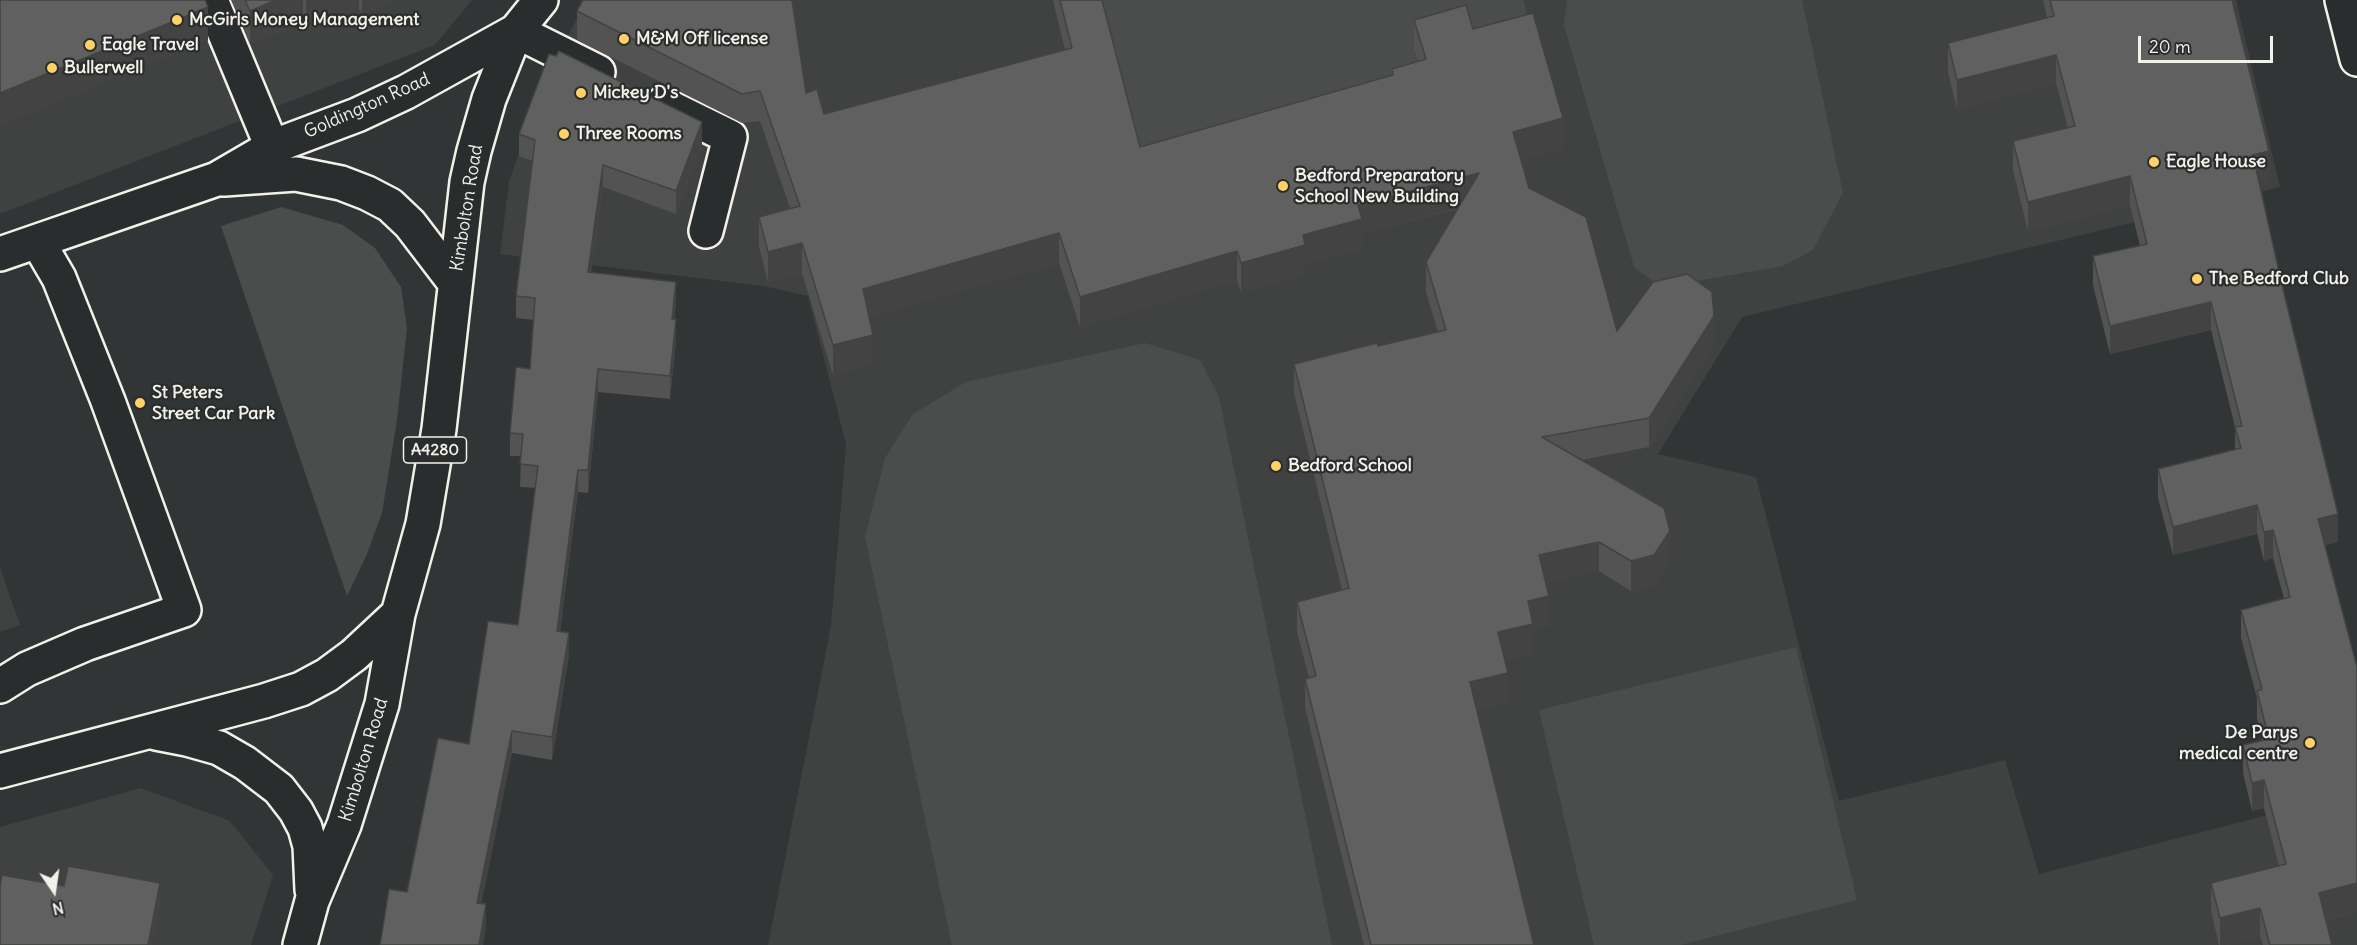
<!DOCTYPE html>
<html>
<head>
<meta charset="utf-8">
<style>
  body { margin:0 }
  #map { position:relative; width:2357px; height:945px; overflow:hidden; background:#323535; font-family:Delius,sans-serif }
  canvas { display:block }
  .north { position:absolute; left:24px; top:861px; width:60px; height:60px; -webkit-text-stroke:4px #2a2d2e; paint-order:stroke; rotate:167deg; font-size:16px; font-weight:700; line-height:24px; text-align:center; color:#f4f1e8 }
  .north::after { content:''; display:block; margin:auto; width:21px; height:27px; background:#f4f1e8; clip-path:polygon(50% 0,100% 100%,50% 72%,0 100%) }
  .scale { position:absolute; left:2138px; top:36px; width:135px; height:27px; box-sizing:border-box; border:3px solid #f4f1e8; border-top:0; padding-left:8px; font-size:18px; line-height:21px; white-space:nowrap; color:#f4f1e8; -webkit-text-stroke:4px #2a2d2e; paint-order:stroke }
</style>
</head>
<body>
<div id="map">
<canvas width="2357" height="945"></canvas>
<div class="north">N</div>
<div class="scale">20 m</div>
</div>
<script>
const c = document.querySelector('canvas').getContext('2d');
c.lineJoin = 'round';
function fill(path, color) { c.fillStyle = color; c.fill(path, 'evenodd'); }
const poly = rows => new Path2D(rows.map(r => 'M' + r).join(''));
function strokePath(path, color, width, dash) { c.strokeStyle = color; c.lineWidth = width; c.lineCap = dash ? 'butt' : 'round'; c.setLineDash(dash || []); c.stroke(path); }
function label(font, color, halo, rows, align = 'center') {
  c.font = font + ' Delius,sans-serif'; c.lineWidth = 4.5; c.setLineDash([]); c.textBaseline = 'middle'; c.strokeStyle = halo; c.fillStyle = color; for (const [text, x, y, turn = 0] of rows) {
    c.save(); c.translate(x, y); c.rotate((+turn || 0) * Math.PI / 180); c.textAlign = isNaN(turn) ? turn : align; if (halo) c.strokeText(text, 0, 0); c.fillText(text, 0, 0); c.restore();
  }
}
fill(poly([
  [0,0,472,0,435,45,0,214],
  [591,0,2236,0,2280,187,1742,317,1658,454,1756,477,1839,801,2005,760,2039,874,2357,792,2357,945,768,945,831,626,846,444,808,296,763,286,500,254,509,182,545,77,582,10],
  [0,567,20,625,0,632],
  [141,788,230,821,273,875,251,945,0,945,0,827]
]), '#404242');
fill(poly([
  [1095,0,1524,0,1533,43,1414,50,1426,89,1140,176],
  [1567,0,1802,0,1843,193,1813,250,1783,266,1680,284,1654,282,1634,267,1564,25],
  [281,207,343,225,375,248,401,287,407,328,397,420,382,513,367,554,347,596,221,226],
  [1145,343,1200,360,1219,397,1332,945,952,945,865,537,885,458,913,414,966,382],
  [1796,647,1857,900,1680,945,1594,945,1539,710]
]), '#4b4d4c');
const minor = poly([
  [211,0,272,147],
  [2342,0,2357,59],
  [516,31,598,72],
  [663,104,730,137,706,231],
  [0,686,27,669,85,644,184,610,108,401,59,278,38,242]
]);
const major = poly([
  [224,179,296,174,341,183,367,193,390,205,410,224,455,283],
  [0,254,217,179,272,147,357,115,406,92,516,31],
  [156,733,187,739,219,748,245,763,279,789,296,811,305,828,310,846,312,890],
  [0,771,264,701,301,689,327,675,354,655,398,614],
  [300,945,312,901,344,825,382,704,398,614,423,524,439,429,467,182,474,151,489,99,516,31,541,0]
]);
strokePath(minor, '#f4f1e8', 38);
strokePath(major, '#f4f1e8', 38);
strokePath(minor, '#2a2d2e', 33);
strokePath(major, '#2a2d2e', 33);
fill(poly([
  [231,0,398,0,362,14,359,9,306,30,303,23,250,44],
  [1053,0,1102,0,1140,147,1392,75,1392,69,1418,62,1414,50,1414,20,1473,29,1563,148,1521,160,1529,188,1617,331,1714,345,1649,447,1581,460,1670,560,1654,585,1631,591,1599,571,1546,583,1549,626,1533,629,1533,653,1505,660,1508,703,1477,710,1534,945,1364,945,1305,708,1305,679,1309,678,1297,632,1297,602,1342,590,1294,393,1294,364,1378,346,1438,332,1426,292,1426,262,1458,209,1362,233,1362,249,1305,264,1305,275,1241,292,1237,280,1080,327,1059,263,869,317,873,364,833,375,802,273,768,282,759,247,759,217,790,208,760,121,742,123,577,40,577,11,806,93,824,114,1065,50],
  [2043,0,2232,0,2269,180,2259,182,2338,542,2325,545,2357,912,2326,920,2332,945,2263,945,2260,936,2227,945,2219,945,2211,911,2211,883,2279,866,2264,808,2252,811,2243,773,2243,745,2262,740,2257,719,2257,698,2241,638,2241,610,2284,599,2273,558,2264,561,2257,534,2173,555,2158,498,2158,469,2235,450,2235,427,2211,330,2110,354,2093,285,2093,256,2140,246,2130,205,2028,231,2013,170,2013,141,2068,128,2056,83,1957,109,1948,72,1948,43,2047,18],
  [519,134,702,144,676,214,603,187,591,272,676,304,674,319,676,341,670,399,598,392,588,493,578,492,560,632,569,655,552,760,512,753,481,904,486,927,407,892,518,625,536,488,520,487,521,456,510,456,510,433,530,369,534,320,516,318,516,296,533,161,519,156]
]), '#525352');
fill(poly([
  [276,0,303,0,303,23,250,44,250,11],
  [306,0,359,0,359,9,306,30],
  [362,0,398,0,362,14],
  [208,7,208,41,0,126,0,93],
  [2056,55,2056,83,1957,109,1957,80],
  [1563,118,1563,148,1513,162,1513,132],
  [702,122,702,144,676,214,676,191],
  [2269,151,2269,180,2253,184,2253,155],
  [603,165,603,187,588,294,588,272],
  [1479,173,1479,203,1362,233,1362,249,1305,264,1305,275,1241,292,1241,263,1303,235,1358,205],
  [2130,176,2130,205,2028,231,2028,202],
  [1059,233,1059,263,863,319,863,289],
  [802,243,802,273,768,282,768,252],
  [1237,251,1237,280,1080,327,1080,297],
  [676,282,676,304,672,341,672,319],
  [2211,302,2211,330,2110,354,2110,326],
  [1714,316,1714,345,1649,447,1649,418],
  [676,319,676,341,670,399,670,376],
  [873,335,873,364,833,375,833,345],
  [598,369,598,392,588,493,588,470],
  [578,470,578,492,557,654,557,631],
  [2257,505,2257,534,2173,555,2173,527],
  [2338,514,2338,542,2318,547,2318,519],
  [2273,530,2273,558,2264,561,2264,532],
  [1670,531,1670,560,1654,585,1631,591,1631,561],
  [1599,542,1599,571,1539,585,1539,555],
  [1549,596,1549,626,1533,629,1533,653,1498,662,1498,632,1528,601],
  [569,633,569,655,552,760,552,737],
  [1508,673,1508,703,1470,712,1470,682],
  [512,731,512,753,477,925,477,903],
  [2264,780,2264,808,2252,811,2252,783],
  [160,883,160,906,153,945,148,945],
  [2357,883,2357,912,2319,921,2319,893],
  [486,904,486,927,483,945,479,945],
  [2260,908,2260,936,2227,945,2220,945,2220,918]
]), '#424342');
const building = poly([
  [0,0,205,0,208,7,0,93,0,0],
  [245,0,276,0,250,11,245,0],
  [583,0,792,0,806,93,817,89,824,114,1072,48,1060,0,1102,0,1140,147,1393,75,1392,69,1426,59,1414,20,1466,5,1473,29,1533,13,1563,118,1513,132,1529,188,1586,217,1617,331,1653,282,1687,274,1712,292,1714,316,1649,418,1542,437,1664,508,1670,531,1654,555,1631,561,1599,542,1539,555,1549,596,1528,601,1533,624,1498,632,1508,673,1470,682,1534,945,1371,945,1305,679,1316,676,1297,602,1349,588,1294,364,1377,343,1378,346,1446,330,1426,262,1479,173,1358,205,1362,219,1303,235,1305,245,1241,263,1237,251,1080,297,1059,233,863,289,873,335,833,345,802,243,768,252,759,217,800,206,760,91,742,94,577,11,583,0],
  [2050,0,2232,0,2269,151,2253,155,2282,285,2338,514,2318,519,2357,667,2357,883,2319,893,2332,945,2270,945,2260,908,2220,918,2211,883,2286,864,2264,780,2252,783,2243,745,2269,739,2257,691,2262,689,2241,610,2290,597,2273,530,2264,532,2257,505,2173,527,2158,469,2241,448,2235,427,2242,426,2211,302,2110,326,2093,256,2147,244,2130,176,2028,202,2013,141,2075,126,2056,55,1957,80,1948,43,2054,16,2050,0],
  [559,51,702,122,676,191,603,165,588,272,676,282,672,319,676,319,670,376,598,369,588,470,578,470,557,631,569,633,552,737,512,731,477,903,486,904,479,945,380,945,389,889,407,892,438,738,469,744,488,621,518,625,538,466,520,464,523,434,510,433,516,367,530,369,535,298,516,296,535,140,519,134,549,54,556,56,559,51],
  [68,866,160,883,148,945,0,945,0,887,2,875,64,886,68,866]
]);
fill(building, '#5f605f');
strokePath(building, '#424342', 1.5);
for (const [x, y, r, color] of [
  [177,20,6,"#ffd166"],
  [624,39,6,"#ffd166"],
  [90,45,6,"#ffd166"],
  [52,68,6,"#ffd166"],
  [581,93,6,"#ffd166"],
  [564,134,6,"#ffd166"],
  [2154,162,6,"#ffd166"],
  [1283,186,6,"#ffd166"],
  [2197,279,6,"#ffd166"],
  [140,403,6,"#ffd166"],
  [1276,466,6,"#ffd166"],
  [2310,743,6,"#ffd166"]
]) { const dot = new Path2D(); dot.arc(x, y, r, 0, 2 * Math.PI); c.fillStyle = color; c.fill(dot); strokePath(dot, '#2a2d2e', 2); }
for (const [x, y, w] of [
  [435,450,63]
]) { const box = new Path2D(); box.roundRect(x - w / 2, y - 13, w, 26, 4.5); c.fillStyle = '#2a2d2e'; c.fill(box); strokePath(box, '#f4f1e8', 1.5); }
label('bold 16px', '#f4f1e8', null, [
  ["A4280",435,450]
]);
label('bold 18px', '#f4f1e8', '#2a2d2e', [
  ["McGirls Money Management",189,20],
  ["M&M Off license",636,39],
  ["Eagle Travel",102,45],
  ["Bullerwell",64,68],
  ["Mickey D's",593,93],
  ["Three Rooms",576,134],
  ["Eagle House",2166,162],
  ["Bedford Preparatory",1295,176],
  ["School New Building",1295,197],
  ["The Bedford Club",2209,279],
  ["St Peters",152,393],
  ["Street Car Park",152,414],
  ["Bedford School",1288,466],
  ["De Parys",2298,733,"right"],
  ["medical centre",2298,754,"right"]
], 'left');
label('18px', '#f4f1e8', '#2a2d2e', [
  ["Goldington Road",367,106,-24],
  ["Kimbolton Road",467,208,-81],
  ["Kimbolton Road",364,760,-73]
]);
</script>
</body>
</html>
